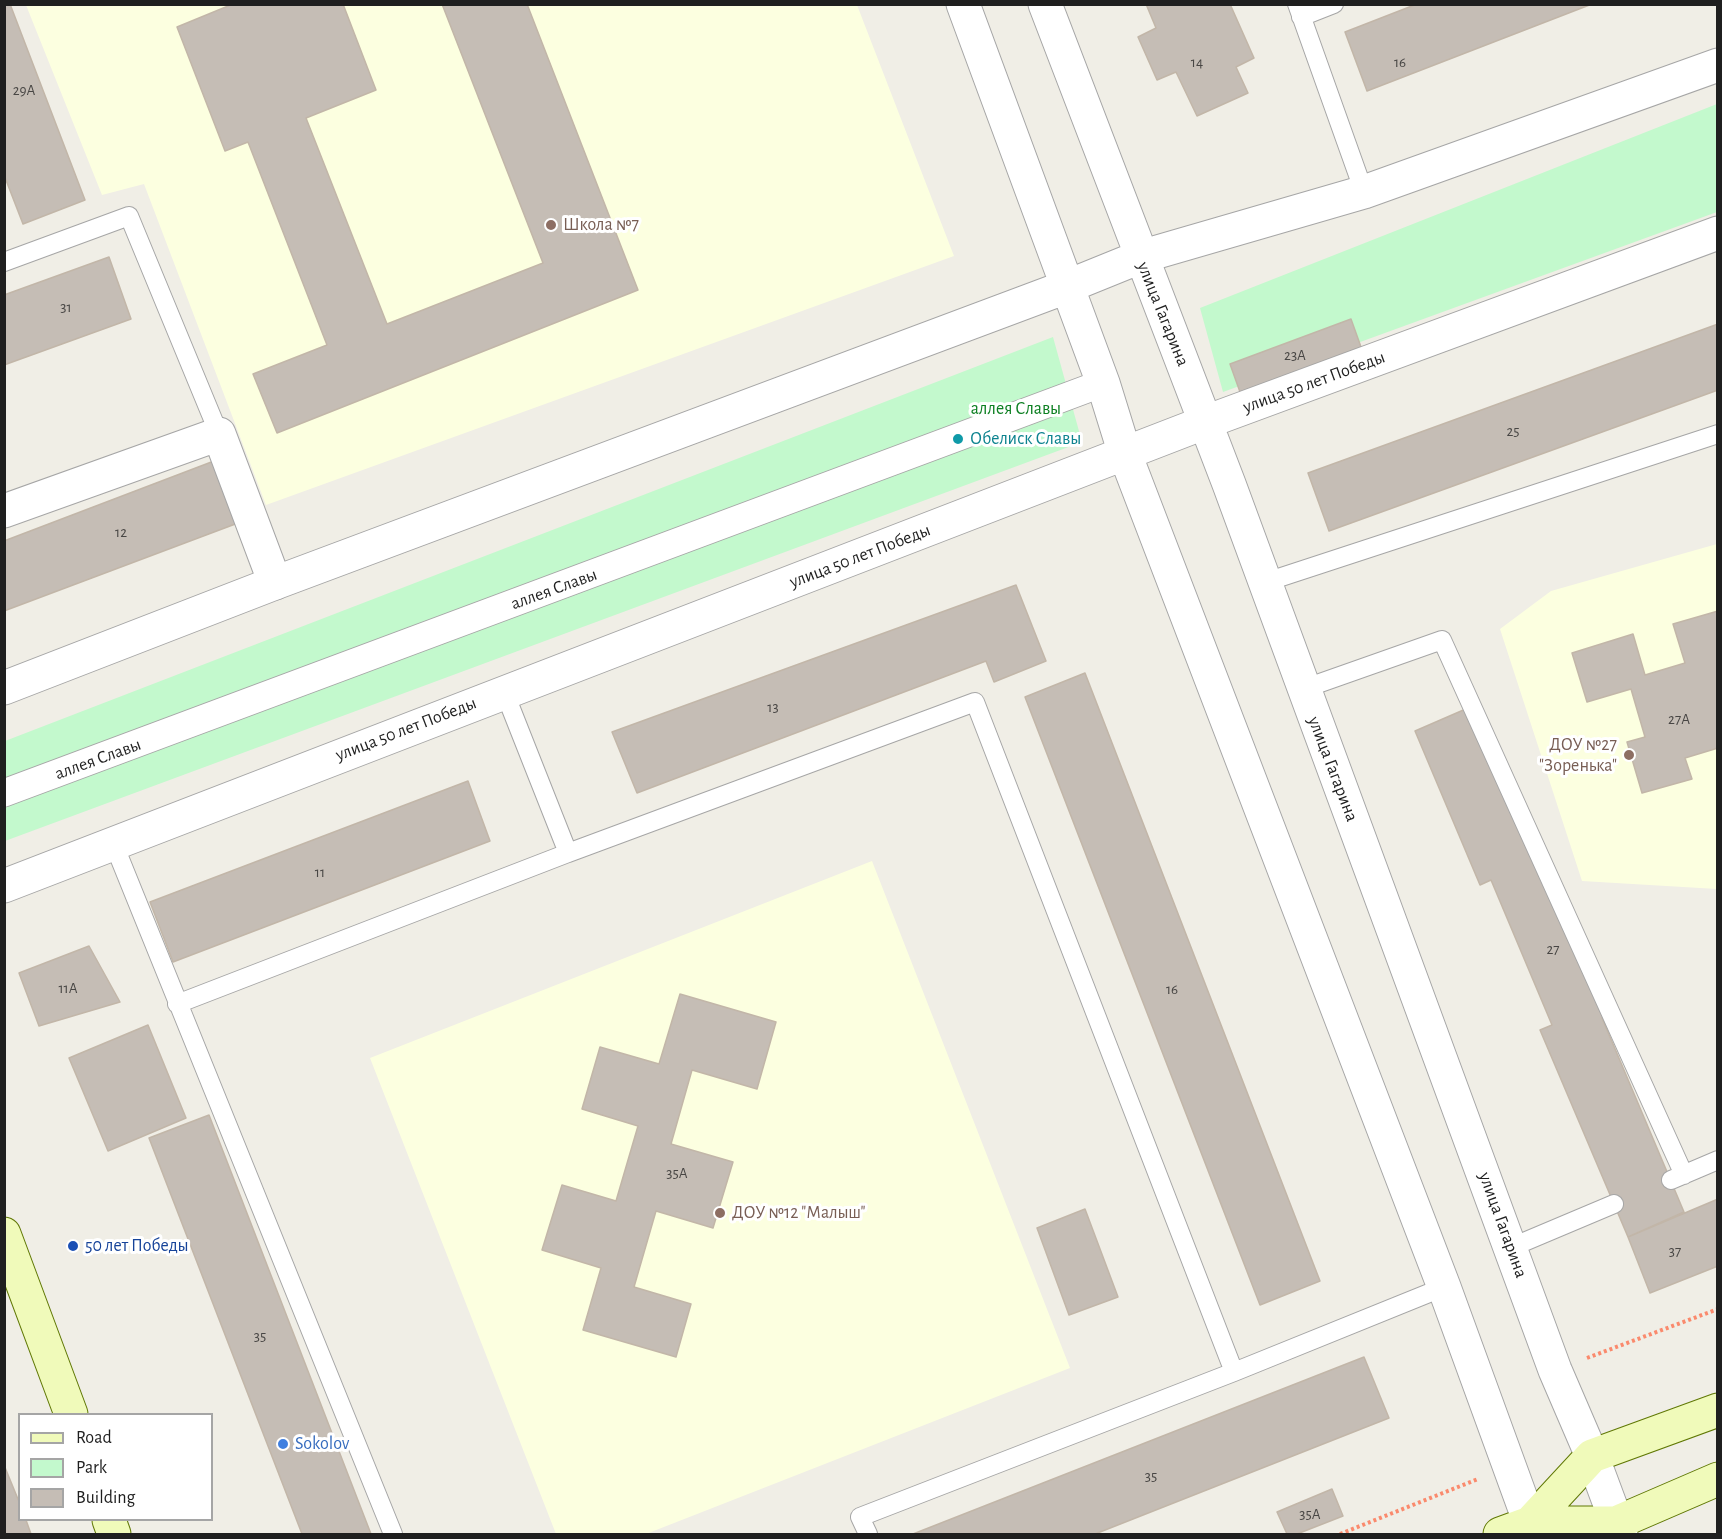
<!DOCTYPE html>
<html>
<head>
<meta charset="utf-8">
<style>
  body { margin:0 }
  #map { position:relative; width:1722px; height:1539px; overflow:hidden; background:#f0eee6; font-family:"Alegreya Sans",sans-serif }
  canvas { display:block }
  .frame { position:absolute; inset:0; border:6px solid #1f1f1f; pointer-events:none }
  .legend { position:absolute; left:18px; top:1413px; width:195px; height:108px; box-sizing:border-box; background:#fff; border:2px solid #a5a5a5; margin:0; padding:8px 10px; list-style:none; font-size:18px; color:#1f1f1f }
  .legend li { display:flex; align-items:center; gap:12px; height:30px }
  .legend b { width:30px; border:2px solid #a5a5a5 }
</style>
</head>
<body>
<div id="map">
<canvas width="1722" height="1539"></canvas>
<div class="frame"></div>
<ul class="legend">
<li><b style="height:8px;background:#f0faba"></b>Road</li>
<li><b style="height:16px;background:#c3f9cd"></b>Park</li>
<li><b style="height:16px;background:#c5bdb5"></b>Building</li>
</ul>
</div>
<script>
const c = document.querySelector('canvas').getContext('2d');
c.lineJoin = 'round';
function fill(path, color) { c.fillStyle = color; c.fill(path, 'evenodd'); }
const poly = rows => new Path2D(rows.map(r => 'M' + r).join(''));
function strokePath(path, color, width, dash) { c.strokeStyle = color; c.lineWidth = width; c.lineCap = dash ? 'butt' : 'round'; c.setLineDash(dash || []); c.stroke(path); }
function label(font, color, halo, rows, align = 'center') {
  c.font = font + ' "Alegreya Sans",sans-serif'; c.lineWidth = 6; c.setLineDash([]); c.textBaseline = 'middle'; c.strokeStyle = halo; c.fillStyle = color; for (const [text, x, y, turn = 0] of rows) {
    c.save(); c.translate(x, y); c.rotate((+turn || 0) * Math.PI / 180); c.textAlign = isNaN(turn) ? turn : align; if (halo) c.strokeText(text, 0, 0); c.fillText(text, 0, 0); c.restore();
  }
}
fill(poly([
  [26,5,857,5,954,256,266,505,144,184,102,195],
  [1717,544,1717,889,1582,881,1500,629,1551,591],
  [872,861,1070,1368,646,1534,556,1534,370,1058]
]), '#fcffe0');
fill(poly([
  [1717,104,1717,212,1223,392,1200,308],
  [1053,337,1082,442,5,841,5,741]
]), '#c3f9cd');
const building = poly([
  [4,4,10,4,85,200,23,224,4,175,4,4],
  [233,4,343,4,376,90,306,118,387,324,543,263,442,4,527,4,638,290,277,433,253,374,327,345,248,142,225,151,177,27,233,4],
  [1146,4,1230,4,1254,58,1236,67,1248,93,1197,116,1176,72,1157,80,1138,37,1156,28,1146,4],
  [1417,4,1592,4,1367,91,1345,32,1417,4],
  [109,257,131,319,4,365,4,295,109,257],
  [1351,319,1361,347,1240,392,1230,364,1351,319],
  [1718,324,1718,390,1329,531,1308,473,1718,324],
  [214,461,238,523,4,611,4,541,214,461],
  [1016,585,1046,661,994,682,986,661,637,793,612,732,1016,585],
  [1718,611,1718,748,1685,758,1692,779,1642,793,1627,742,1645,737,1631,689,1587,702,1572,653,1633,634,1645,675,1685,663,1673,624,1718,611],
  [1085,673,1320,1281,1260,1305,1025,697,1085,673],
  [1468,708,1612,1014,1602,1018,1684,1212,1628,1237,1540,1030,1552,1025,1491,880,1480,885,1415,731,1468,708],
  [468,781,490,841,173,962,150,902,468,781],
  [89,946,120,1002,39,1026,19,973,89,946],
  [680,994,776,1022,757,1089,692,1070,671,1144,733,1162,713,1228,656,1211,634,1287,691,1304,676,1357,583,1330,601,1268,542,1250,562,1185,616,1201,638,1126,582,1109,600,1047,659,1064,680,994],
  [148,1025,186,1118,108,1151,69,1058,148,1025],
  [209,1115,371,1534,302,1534,149,1138,209,1115],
  [1718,1199,1718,1266,1650,1293,1628,1237,1718,1199],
  [1085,1209,1118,1297,1069,1315,1037,1228,1085,1209],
  [1364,1357,1389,1418,1095,1534,913,1534,1364,1357],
  [4,1465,20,1504,20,1520,26,1520,31,1534,4,1534,4,1465],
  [1332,1489,1343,1516,1297,1534,1287,1534,1277,1512,1332,1489]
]);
fill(building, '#c5bdb5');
strokePath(building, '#c2b6a8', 1.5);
const service = poly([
  [1297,4,1364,192],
  [1301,17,1334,4],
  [4,262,129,216,219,434],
  [1266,582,1718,434],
  [1303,689,1442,640,1684,1175],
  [504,691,568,853,975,702,1234,1372],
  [113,842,393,1534],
  [177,1004,568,853],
  [1671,1180,1718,1160],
  [1512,1247,1614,1204],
  [868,1534,860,1517,1234,1372,1444,1287]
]);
const pedestrian = poly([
  [4,793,1103,383]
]);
const minor = poly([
  [4,511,219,434,275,583]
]);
const tertiary = poly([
  [963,4,1103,383,1125,454,1444,1287,1534,1534],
  [1045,4,1229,484,1555,1370,1592,1456,1621,1534],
  [4,688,275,583,1066,287,1140,257,1364,192,1718,65],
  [4,886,1206,422,1718,233]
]);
const secondary = poly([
  [4,1234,71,1414],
  [109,1520,114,1534],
  [1530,1523,1592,1456,1718,1410],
  [1500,1534,1530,1523,1616,1523,1718,1479]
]);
strokePath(service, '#a6a6a6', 20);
strokePath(pedestrian, '#a6a6a6', 29);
strokePath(minor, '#a6a6a6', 35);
strokePath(tertiary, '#a6a6a6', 35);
strokePath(secondary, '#607805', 35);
strokePath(poly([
  [1587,1358,1718,1309],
  [1340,1534,1478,1479]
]), '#fa8a6d', 4, [3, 3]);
strokePath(service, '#fff', 18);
strokePath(pedestrian, '#fff', 27);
strokePath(minor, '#fff', 33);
strokePath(tertiary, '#fff', 33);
strokePath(secondary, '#f0faba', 33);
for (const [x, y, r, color] of [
  [551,225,6,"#8d6e63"],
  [958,439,6,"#0f9aa8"],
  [1629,755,6,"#8d6e63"],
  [720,1213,6,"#8d6e63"],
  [73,1246,6,"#1a4fb4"],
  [283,1444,6,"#3f7fe0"]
]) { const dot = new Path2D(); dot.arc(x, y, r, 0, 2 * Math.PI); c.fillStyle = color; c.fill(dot); strokePath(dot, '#fff', 2); }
label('15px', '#484644', null, [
  ["14",1197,62],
  ["16",1400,62],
  ["29А",24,90],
  ["31",66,307],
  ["23А",1295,355],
  ["25",1513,431],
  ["12",121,532],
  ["13",773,707],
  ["27А",1679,719],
  ["11",320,872],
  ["27",1553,949],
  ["11А",68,988],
  ["16",1172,989],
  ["35А",677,1173],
  ["37",1675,1251],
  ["35",260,1336],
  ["35",1151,1476],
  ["35А",1310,1514]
]);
label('18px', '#785e54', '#fff', [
  ["Школа №7",563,225],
  ["ДОУ №27",1617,745,"right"],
  ["\"Зоренька\"",1617,766,"right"],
  ["ДОУ №12 \"Малыш\"",732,1213]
], 'left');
label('18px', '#1f1f1f', '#fff', [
  ["улица Гагарина",1163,314,68],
  ["улица 50 лет Победы",1314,382,-20],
  ["улица 50 лет Победы",860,556,-21],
  ["аллея Славы",554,589,-20],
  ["улица 50 лет Победы",406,729,-21],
  ["аллея Славы",98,759,-20],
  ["улица Гагарина",1333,769,69],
  ["улица Гагарина",1503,1225,70]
]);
label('18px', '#0c7f21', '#fff', [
  ["аллея Славы",1016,409]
]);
label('18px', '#0d838f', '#fff', [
  ["Обелиск Славы",970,439]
], 'left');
label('18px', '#164399', '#fff', [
  ["50 лет Победы",85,1246]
], 'left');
label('18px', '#366cbe', '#fff', [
  ["Sokolov",295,1444]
], 'left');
</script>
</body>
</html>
